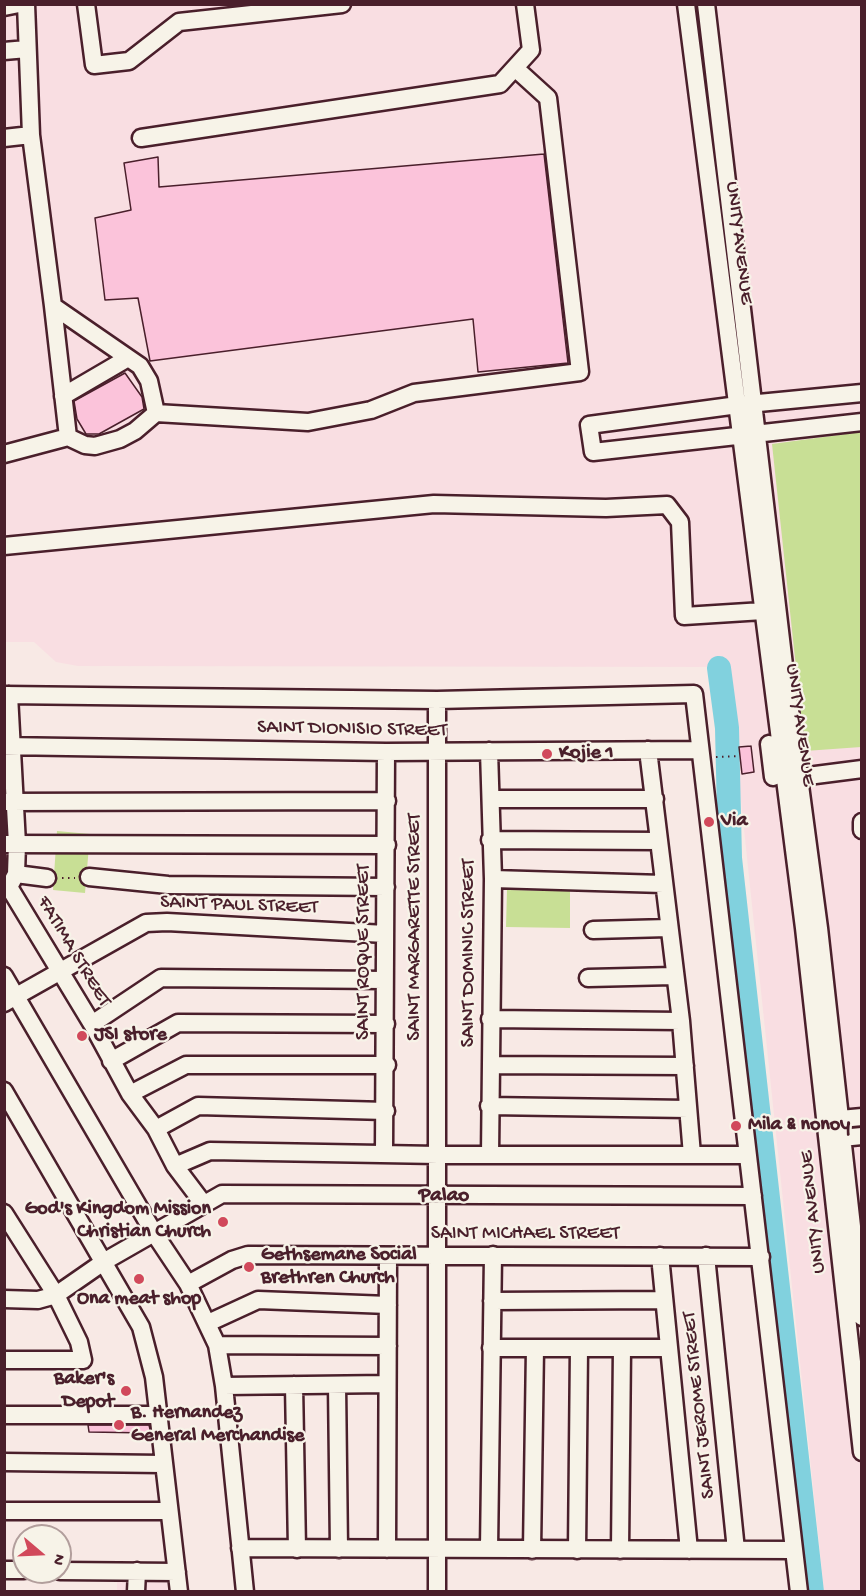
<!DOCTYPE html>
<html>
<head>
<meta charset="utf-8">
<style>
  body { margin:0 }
  #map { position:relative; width:866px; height:1596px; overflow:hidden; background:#f8e9e5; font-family:"Gochi Hand",sans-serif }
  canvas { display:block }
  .frame { position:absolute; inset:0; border:6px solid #4a1f2b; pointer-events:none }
  .north { position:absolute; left:12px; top:1524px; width:60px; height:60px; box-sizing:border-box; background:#f7f3e8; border:2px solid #b29e9c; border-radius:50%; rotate:109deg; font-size:16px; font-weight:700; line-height:24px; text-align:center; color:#4a1f2b }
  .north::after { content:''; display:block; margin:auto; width:21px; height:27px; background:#d1495b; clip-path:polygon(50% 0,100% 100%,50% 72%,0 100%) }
</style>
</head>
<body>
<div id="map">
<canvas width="866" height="1596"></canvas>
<div class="frame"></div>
<div class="north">N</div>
</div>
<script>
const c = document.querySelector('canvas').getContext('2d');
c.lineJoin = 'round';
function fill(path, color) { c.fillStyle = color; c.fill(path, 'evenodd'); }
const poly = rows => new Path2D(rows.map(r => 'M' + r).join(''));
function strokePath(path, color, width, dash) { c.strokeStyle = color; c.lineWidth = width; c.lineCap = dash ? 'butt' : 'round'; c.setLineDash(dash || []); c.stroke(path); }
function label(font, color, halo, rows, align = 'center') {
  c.font = font + ' "Gochi Hand",sans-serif'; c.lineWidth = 4.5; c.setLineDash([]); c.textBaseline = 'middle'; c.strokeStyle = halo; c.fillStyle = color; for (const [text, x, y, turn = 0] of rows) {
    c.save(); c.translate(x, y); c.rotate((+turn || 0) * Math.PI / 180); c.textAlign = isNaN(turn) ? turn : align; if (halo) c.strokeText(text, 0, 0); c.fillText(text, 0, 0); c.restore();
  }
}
fill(poly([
  [4,5,861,5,861,1591,824,1591,727,667,78,666,56,662,34,642,5,642],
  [117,1577,167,1579,168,1591,117,1592]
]), '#f9dee2');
fill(poly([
  [861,432,861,747,805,751,772,444],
  [57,831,90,834,85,893,53,890],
  [507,890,570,891,570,928,506,927]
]), '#c8df95');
strokePath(poly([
  [719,668,727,728,730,858,812,1592]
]), '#81d1de', 24);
const building = poly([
  [544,154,568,363,478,372,473,319,150,361,138,298,105,300,95,218,131,210,124,163,158,157,159,187,544,154],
  [125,373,142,397,144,409,99,434,86,434,77,419,74,401,125,373],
  [751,746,754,772,742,774,739,747,751,746],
  [88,1425,149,1425,150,1429,149,1433,89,1432,88,1425]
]);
fill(building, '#fbc3da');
strokePath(building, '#4a1f2b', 1.5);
const minor = poly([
  [26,4,31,135,53,306,140,366,149,381,156,413,308,422,371,410,414,393,580,372,548,98,515,68],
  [86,4,94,65,129,61,179,22,342,4],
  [686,4,804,928,862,1452],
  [706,4,784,665,819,928,862,1317],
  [4,7,19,4],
  [4,51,27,49],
  [4,138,31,135],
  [141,138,500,84,531,50,525,4],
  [862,393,738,405,589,425,593,452,862,422],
  [63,396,128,358],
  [68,437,85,445,95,446,120,439,135,431,156,413],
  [4,454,68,437,53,306],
  [4,546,434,504,606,508,667,505,680,522,684,616,763,611],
  [4,695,437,700,694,694,799,1592],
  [9,695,17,844,16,874,9,887],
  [437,700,437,1592],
  [769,744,773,777],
  [4,746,386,752,699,750],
  [648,750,681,1021,692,1155],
  [489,751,493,879,490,1155],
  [800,777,862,769],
  [491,799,655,799],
  [4,802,387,801],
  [862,822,862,830],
  [490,840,659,841],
  [4,844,387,845],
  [16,874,47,878],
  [89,877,168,885,386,887],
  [493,879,663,884],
  [9,887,92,1024,130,1094,156,1129,175,1166,203,1203],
  [593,930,668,928],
  [4,976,154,1233,188,1284,217,1345,224,1386,245,1592],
  [588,978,673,976],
  [4,1003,146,923,167,922,385,934],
  [490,1019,681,1021],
  [92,1024,161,978,384,980],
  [111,1061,178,1023,386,1024],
  [492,1065,685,1066],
  [4,1091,141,1327,154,1377,179,1592],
  [130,1094,186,1065,387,1065],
  [489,1106,688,1109],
  [830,1120,862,1117],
  [156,1129,198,1106,386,1111],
  [831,1139,862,1136],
  [384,1152,386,752],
  [175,1166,210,1151,438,1155,748,1155],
  [4,1213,56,1295,79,1342,83,1360,4,1360],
  [660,1256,689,1550],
  [706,1256,736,1550],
  [188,1284,232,1260,248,1255,761,1257],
  [4,1299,38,1300,56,1295,105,1261,222,1194,753,1196],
  [492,1301,663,1300],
  [208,1323,258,1300,388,1305],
  [217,1345,388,1346],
  [491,1348,669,1348],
  [294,1385,297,1549],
  [337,1385,339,1549],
  [224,1386,387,1384],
  [4,1415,158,1415],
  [4,1462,162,1464],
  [4,1511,168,1511],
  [240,1548,794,1550],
  [387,1549,388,1256],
  [489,1549,493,1255],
  [532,1550,535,1348],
  [577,1550,579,1348],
  [620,1550,622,1348],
  [4,1570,24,1570],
  [60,1571,177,1572],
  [136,1592,137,1571]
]);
strokePath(minor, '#4a1f2b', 21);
strokePath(poly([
  [716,757,740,756],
  [62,878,75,878]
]), '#4a1f2b', 2, [1.5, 4.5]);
strokePath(minor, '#f7f3e8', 16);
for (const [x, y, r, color] of [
  [547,754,6,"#d1495b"],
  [709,822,6,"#d1495b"],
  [82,1036,6,"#d1495b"],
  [736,1126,6,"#d1495b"],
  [223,1222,6,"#d1495b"],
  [249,1267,6,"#d1495b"],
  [139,1279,6,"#d1495b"],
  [126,1391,6,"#d1495b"],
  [119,1425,6,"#d1495b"]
]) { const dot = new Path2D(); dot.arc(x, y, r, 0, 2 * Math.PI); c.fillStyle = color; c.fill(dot); strokePath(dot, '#f7f3e8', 2); }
label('20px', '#4a1f2b', '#f7f3e8', [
  ["UNITY AVENUE",738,243,83],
  ["UNITY AVENUE",799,725,82],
  ["SAINT DIONISIO STREET",352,730,1],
  ["SAINT PAUL STREET",239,906,2],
  ["SAINT MARGARETTE STREET",416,927,-90],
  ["FATIMA STREET",73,952,59],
  ["SAINT ROQUE STREET",365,952,-90],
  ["SAINT DOMINIC STREET",470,953,-90],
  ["UNITY AVENUE",814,1212,-96],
  ["SAINT MICHAEL STREET",525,1235],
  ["SAINT JEROME STREET",700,1405,-96]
]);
label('bold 20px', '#4a1f2b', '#f7f3e8', [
  ["Kojie 1",559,754],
  ["Via",721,822],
  ["JSI store",94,1036],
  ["Mila & nonoy",748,1126],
  ["God's Kingdom Mission",211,1210,"right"],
  ["Christian Church",211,1233,"right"],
  ["Gethsemane Social",261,1256],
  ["Brethren Church",261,1279],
  ["Ona meat shop",139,1300,"center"],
  ["Baker's",114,1380,"right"],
  ["Depot",114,1403,"right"],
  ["B. Hernandez",131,1414],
  ["General Merchandise",131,1437]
], 'left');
label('bold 21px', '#4a1f2b', '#f7f3e8', [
  ["Palao",444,1197]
]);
</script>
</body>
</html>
